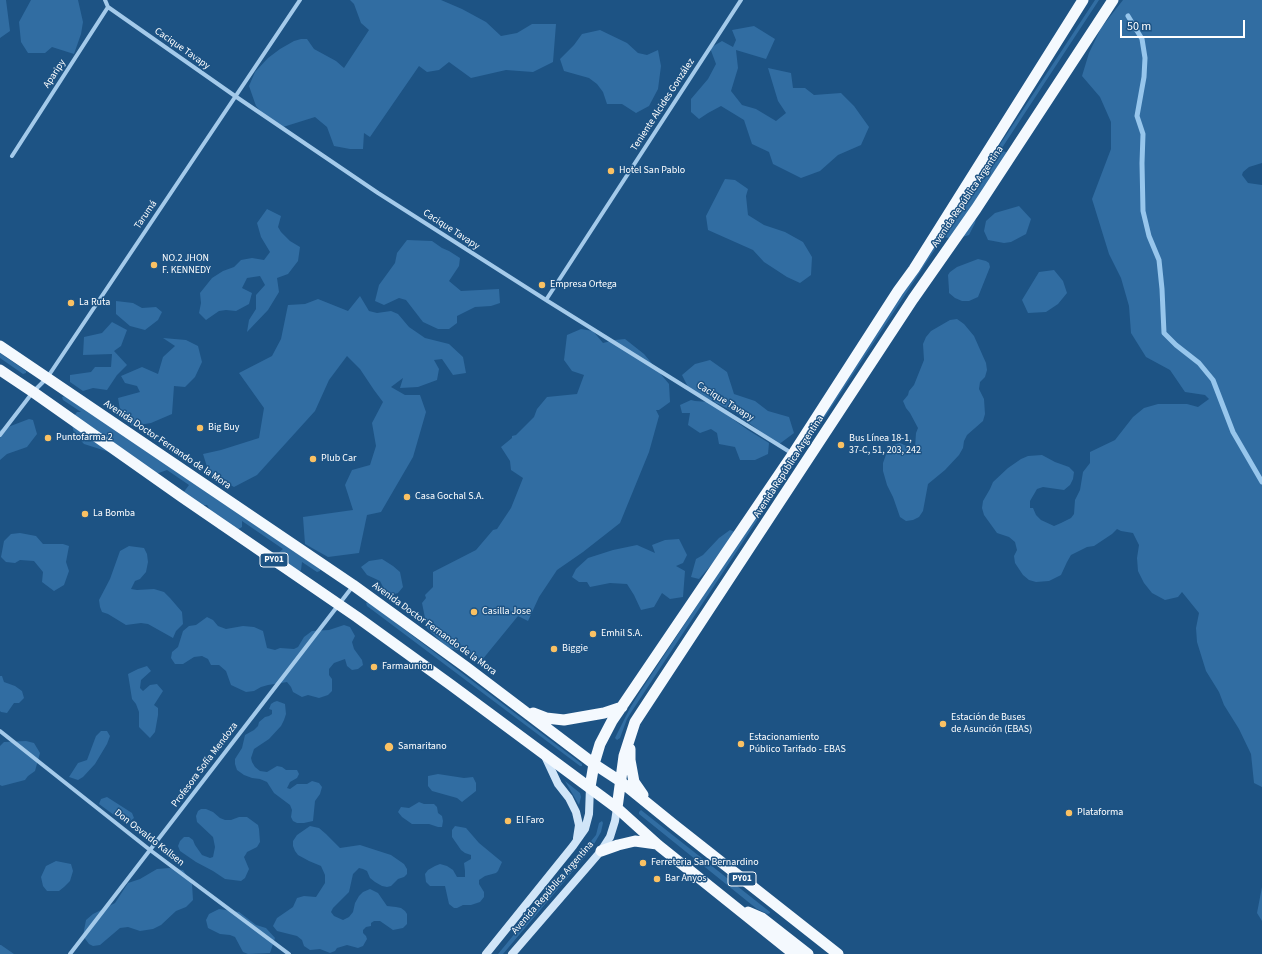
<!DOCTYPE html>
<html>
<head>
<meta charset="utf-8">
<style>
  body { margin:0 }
  #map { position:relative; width:1262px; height:954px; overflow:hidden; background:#1d5384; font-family:"Source Sans 3",sans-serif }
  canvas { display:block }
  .scale { position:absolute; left:1120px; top:20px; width:125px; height:18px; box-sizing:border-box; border:2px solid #fff; border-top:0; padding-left:5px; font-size:12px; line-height:14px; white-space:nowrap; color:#fff; -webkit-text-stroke:3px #1d5384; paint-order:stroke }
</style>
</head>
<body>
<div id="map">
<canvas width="1262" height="954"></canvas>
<div class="scale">50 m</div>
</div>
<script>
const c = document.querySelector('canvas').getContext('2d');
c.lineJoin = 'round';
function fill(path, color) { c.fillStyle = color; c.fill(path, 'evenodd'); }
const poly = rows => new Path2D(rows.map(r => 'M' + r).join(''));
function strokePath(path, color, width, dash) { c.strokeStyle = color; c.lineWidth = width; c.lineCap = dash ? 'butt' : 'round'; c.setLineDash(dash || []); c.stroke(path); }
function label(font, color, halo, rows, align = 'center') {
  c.font = font + ' "Source Sans 3",sans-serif'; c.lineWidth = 3; c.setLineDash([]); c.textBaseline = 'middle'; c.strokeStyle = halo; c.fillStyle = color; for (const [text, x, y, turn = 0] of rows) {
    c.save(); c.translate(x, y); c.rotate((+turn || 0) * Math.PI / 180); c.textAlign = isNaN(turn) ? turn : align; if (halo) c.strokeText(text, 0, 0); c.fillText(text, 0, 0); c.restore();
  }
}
fill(poly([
  [0,0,6,0,10,31,0,38],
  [31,0,78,0,83,22,81,34,74,54,52,47,45,53,28,53,21,42,19,22],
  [350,0,441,0,462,9,486,22,501,36,517,33,532,24,556,24,553,62,533,72,506,70,471,78,449,62,439,70,427,72,419,66,370,137,364,133,363,149,350,149,334,146,327,127,315,117,283,127,263,114,256,106,249,86,255,72,268,58,280,49,294,41,301,39,307,39,314,49,336,61,344,68,369,30,361,23,354,4],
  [1095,0,1099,0,1000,151,1003,151,1008,153,978,208,975,223,969,235,955,239,943,237,632,711,627,719,620,738,617,740,615,738,630,708,638,695,777,484,991,153,995,152],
  [1123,0,1262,0,1262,163,1249,167,1243,172,1242,175,1248,183,1262,185,1262,787,1254,783,1251,754,1239,729,1224,705,1219,692,1206,671,1197,642,1196,628,1199,613,1182,592,1178,597,1165,600,1152,593,1144,583,1138,571,1137,558,1139,545,1133,533,1121,531,1117,529,1112,534,1094,546,1087,547,1071,555,1067,562,1061,575,1049,581,1036,582,1029,580,1023,575,1015,563,1014,556,1017,550,1015,542,1009,537,997,533,984,515,982,508,983,501,990,489,993,482,1008,468,1021,459,1028,456,1042,455,1055,462,1069,467,1074,472,1073,479,1070,485,1064,490,1043,487,1037,489,1030,501,1030,508,1033,508,1036,515,1041,520,1054,526,1061,523,1071,518,1074,514,1075,500,1080,490,1083,472,1090,463,1090,452,1115,440,1133,417,1144,408,1158,404,1187,404,1198,407,1209,399,1205,395,1185,392,1170,370,1146,357,1131,333,1129,306,1121,278,1109,254,1092,199,1111,149,1111,122,1100,97,1082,76,1089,53,1101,28],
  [754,26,775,39,766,59,736,50,738,68,731,91,742,105,756,109,776,121,786,113,778,101,768,68,791,73,793,88,805,88,814,95,841,93,854,106,869,127,861,145,838,155,820,171,801,178,773,164,769,152,752,144,744,120,721,106,708,113,699,119,691,112,691,99,708,79,716,64,710,48,722,41,733,47,736,40,732,30],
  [600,30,627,43,638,53,647,55,658,50,661,66,658,89,649,106,636,113,622,104,607,104,603,92,597,84,589,78,564,71,560,59,574,45,582,34],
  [725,179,735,180,748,189,746,196,748,215,764,225,785,232,803,242,812,257,811,275,800,283,787,277,764,262,753,250,708,230,706,216],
  [1019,206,1031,219,1026,234,1011,242,1004,243,988,240,984,231,986,221,995,213],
  [267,209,281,216,278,227,281,232,290,241,300,247,298,261,288,274,277,278,279,292,268,310,247,332,249,320,256,309,256,295,265,285,260,276,247,278,242,288,252,293,249,304,236,311,226,310,219,311,206,320,199,313,201,303,200,293,212,278,223,271,234,267,241,260,252,258,264,260,270,252,261,237,257,223],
  [407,240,432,241,442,248,449,251,460,258,459,266,449,281,461,291,499,289,500,303,491,306,475,307,457,316,457,323,449,329,438,329,423,322,406,300,399,298,384,305,375,301,379,285,395,263,397,253],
  [978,259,986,261,989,263,990,267,978,297,969,301,962,301,955,298,949,293,949,290,948,275,950,272,957,267],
  [1054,270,1063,281,1067,293,1058,304,1046,312,1028,313,1022,300,1039,272],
  [360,296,369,311,377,313,391,311,398,314,409,327,425,338,449,344,463,357,466,373,453,375,442,359,434,360,439,369,437,380,418,387,400,388,403,378,391,387,405,395,420,395,426,412,413,457,381,512,367,515,359,553,328,557,305,544,303,517,353,510,345,485,352,470,370,465,376,446,372,423,383,402,374,390,360,369,347,356,329,380,315,411,257,475,234,487,209,473,203,454,221,450,259,438,264,408,239,373,272,356,281,339,288,305,305,304,318,299,348,311],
  [116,301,133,303,142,308,156,307,162,312,158,320,145,330,130,326,116,314],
  [957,319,964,324,974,336,986,363,987,370,985,377,980,382,979,389,984,399,985,414,983,421,967,435,964,441,963,448,959,455,945,470,928,484,923,511,919,517,913,520,906,521,900,517,893,497,887,485,883,471,883,463,888,449,893,445,900,443,913,449,915,447,916,433,918,428,910,413,906,408,903,401,908,395,909,391,914,385,924,360,923,344,926,337,931,331,950,320],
  [112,322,127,330,121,346,114,351,127,365,117,375,107,390,93,388,83,391,70,382,70,375,91,372,95,367,111,367,112,354,83,355,84,337,102,333],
  [581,329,593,331,603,343,615,340,625,339,644,354,669,384,670,402,659,410,656,410,659,416,649,452,620,523,583,552,557,570,539,597,528,621,518,616,482,660,464,651,447,648,427,628,422,603,426,598,425,595,433,587,433,572,476,550,493,530,497,529,511,508,523,478,511,470,510,461,501,447,512,438,512,436,516,435,534,417,537,409,547,397,577,394,584,375,572,371,564,360,567,335],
  [163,338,186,340,198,346,202,362,195,377,185,387,174,386,172,414,151,423,132,426,121,415,118,398,140,392,137,386,125,383,121,376,142,367,158,374,163,357,175,346],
  [0,353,26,371,26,373,23,374,0,358],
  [710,360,727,372,734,394,755,401,768,411,789,417,794,433,778,445,736,413,689,389,682,375,695,364],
  [65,396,320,569,320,571,317,572,302,562,301,570,297,574,276,569,276,555,283,549,242,521,242,527,232,533,218,529,214,516,207,505,201,505,183,493,189,485,167,470,153,475,125,457,84,444,74,433,71,420,77,412,81,412,63,400,62,397],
  [691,400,695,401,709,402,748,430,769,443,768,454,755,460,740,460,735,447,719,444,717,433,711,429,700,433,688,425,690,413,682,413,680,405],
  [29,419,33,420,37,434,27,447,7,454,0,460,0,430],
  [730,530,735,532,718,557,699,579,691,577,696,559,703,555,719,538],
  [20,533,36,536,43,544,63,544,69,546,66,562,69,571,64,585,54,591,42,582,43,572,34,561,20,560,15,563,6,562,1,557,4,541,11,534],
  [679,539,687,555,683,563,676,566,685,571,683,597,670,599,662,593,654,607,641,610,634,595,627,584,610,583,590,587,587,582,579,582,572,577,576,569,588,558,613,550,637,545,655,553,652,545,665,540],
  [129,546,144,548,147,554,148,562,146,572,140,579,135,581,131,589,137,590,154,589,164,592,170,598,182,612,183,624,176,631,173,638,148,624,141,623,126,625,108,614,102,612,100,607,99,600,110,579,120,551],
  [382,559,393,566,400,572,403,587,398,593,391,595,384,589,380,581,367,575,361,567,369,561],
  [368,602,582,764,582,766,580,766,367,606,366,603],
  [207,617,213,620,218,626,226,629,243,626,254,627,263,631,267,648,275,650,280,648,294,649,298,647,304,637,312,631,329,630,344,625,350,627,355,636,352,642,354,649,362,660,363,665,358,669,352,670,347,666,345,659,334,663,329,669,329,675,332,679,332,691,328,695,319,698,308,695,302,697,293,692,291,687,287,682,268,685,261,687,254,691,246,692,231,685,226,671,219,665,211,665,208,659,202,656,194,657,183,664,175,664,171,658,172,652,178,647,183,631,189,626,196,625],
  [147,666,151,671,141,680,140,688,143,691,150,685,157,684,163,691,154,705,158,708,158,715,155,732,150,738,139,727,139,712,136,704,132,699,128,674,138,669],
  [0,676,2,676,4,682,15,686,22,691,24,698,19,703,14,703,7,713,1,712,0,711],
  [277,701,285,704,286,714,284,720,281,726,269,739,254,749,251,758,252,762,255,767,260,771,267,772,277,766,282,767,286,770,297,770,299,774,297,778,290,782,287,788,290,789,297,784,307,784,312,781,319,783,322,787,320,794,315,801,313,821,304,823,297,823,293,821,291,817,292,810,290,805,274,793,267,782,260,779,252,778,244,775,237,770,235,764,235,759,242,748,245,735,254,730,258,726,259,722,265,717,269,716,272,714,272,710,269,709,271,704,274,702],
  [101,731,107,731,110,736,107,744,95,764,83,777,78,780,69,777,78,763,87,760,96,736],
  [26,741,34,743,40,753,35,771,28,776,25,780,2,786,0,785,0,746,4,742],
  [438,774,464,778,473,777,476,783,476,791,462,802,457,798,432,791,428,786,428,776],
  [565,781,580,793,581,797,579,805],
  [107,797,132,813,134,818,128,823,114,815,99,804,101,799],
  [419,802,424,804,434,804,437,807,438,813,442,816,443,821,442,827,438,827,429,824,412,824,402,817,398,812,401,807,409,808],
  [201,809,206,809,213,812,220,818,225,820,231,820,239,817,247,817,258,825,259,829,260,842,257,847,247,852,246,854,244,857,249,869,245,878,241,881,225,879,213,871,196,862,180,851,178,846,180,841,184,837,189,837,193,840,195,845,202,855,210,858,213,857,215,847,213,837,197,822,196,816,198,811],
  [641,810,770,912,770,913,768,914,757,909,639,814,639,812],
  [602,821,603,823,601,832,590,851,503,954,498,954,596,835,599,823],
  [310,826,319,828,326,834,340,848,360,845,391,855,404,864,407,869,407,874,404,877,398,879,391,886,387,887,382,886,375,882,370,878,367,871,363,869,359,868,353,874,349,892,333,908,331,912,334,916,343,920,349,917,353,912,355,903,359,896,363,892,370,889,378,893,387,906,396,907,401,908,405,911,407,914,407,924,403,928,393,930,380,921,374,921,371,923,371,926,366,927,363,930,363,933,366,936,367,939,363,946,358,948,347,945,337,948,335,951,330,953,320,949,310,950,304,946,302,940,297,936,277,931,273,926,277,918,293,907,297,898,304,896,316,897,325,883,325,875,321,866,309,861,298,855,295,851,293,846,293,841,297,835],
  [455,826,466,828,479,843,502,862,498,871,496,873,485,876,479,880,479,884,484,892,484,897,480,902,471,905,463,905,457,908,454,908,449,904,445,886,430,886,426,882,425,874,428,870,435,866,440,864,447,866,453,870,457,877,465,877,465,871,464,863,471,859,471,855,465,853,461,850,452,837,452,830],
  [56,861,71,864,73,871,70,881,64,887,59,891,47,891,43,886,41,877,46,866],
  [169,868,183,870,192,884,193,900,186,907,176,911,161,925,153,929,140,931,128,927,120,928,100,945,93,946,89,944,83,936,86,920,93,914,115,903,128,883,140,879,157,869],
  [1262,887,1262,921,1257,913],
  [219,909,239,912,256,925,266,928,275,938,270,953,248,954,243,952,235,937,230,935,220,934,208,928,206,920,209,914],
  [0,945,1,945,14,954,0,954]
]), '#316da2');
strokePath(poly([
  [1128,16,1142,39,1145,58,1144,77,1137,116,1143,134,1142,163,1143,211,1149,236,1159,260,1162,289,1164,333,1176,345,1199,363,1213,380,1233,432,1262,482]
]), '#97c6ec', 5);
strokePath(poly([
  [105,0,108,7,235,96,378,193,546,300,793,454],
  [12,156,108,7],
  [546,300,741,0],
  [0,435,33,392,47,378,300,0],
  [0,731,150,850,289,954],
  [70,954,353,586]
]), '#a4caea', 4);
strokePath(poly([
  [544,754,558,784,569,798,576,812,579,825,577,838],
  [486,954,573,846,585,829,589,814,590,787],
  [512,954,601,851,610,837,615,821,617,808]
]), '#d0e5f8', 8);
strokePath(poly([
  [0,346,353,585,466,667,594,764,620,781,673,824,838,954],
  [0,370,33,392,182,497,357,617,451,685,617,808,658,845,794,954],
  [533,713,546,718,564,720,604,713,622,707],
  [630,749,630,760,634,782,643,795],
  [590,787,594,764,600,744,612,721,793,454,898,291,914,269,1083,0],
  [617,808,624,756,635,722,913,299,976,209,1113,0],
  [601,851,618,845,635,841,657,844],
  [748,912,762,918,808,954]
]), '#f4f9fe', 11);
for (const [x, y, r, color] of [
  [611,171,4,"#fac163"],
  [154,265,4,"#fac163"],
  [542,285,4,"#fac163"],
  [71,303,4,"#fac163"],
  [200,428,4,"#fac163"],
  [48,438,4,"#fac163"],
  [841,445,4,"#fac163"],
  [313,459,4,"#fac163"],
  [407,497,4,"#fac163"],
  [85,514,4,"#fac163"],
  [474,612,4,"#fac163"],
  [593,634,4,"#fac163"],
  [554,649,4,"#fac163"],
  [374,667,4,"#fac163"],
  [943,724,4,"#fac163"],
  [741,744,4,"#fac163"],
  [389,747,5,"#fac163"],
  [1069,813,4,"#fac163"],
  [508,821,4,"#fac163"],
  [643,863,4,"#fac163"],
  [657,879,4,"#fac163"]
]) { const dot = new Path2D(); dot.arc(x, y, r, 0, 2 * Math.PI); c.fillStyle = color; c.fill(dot); strokePath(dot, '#1d5384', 1.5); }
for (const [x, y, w] of [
  [274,560,28],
  [742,879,28]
]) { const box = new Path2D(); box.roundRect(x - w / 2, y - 7, w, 14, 3); c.fillStyle = '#1d5384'; c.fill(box); strokePath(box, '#fff', 1); }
label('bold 9px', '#fff', null, [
  ["PY01",274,560],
  ["PY01",742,879]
]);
label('10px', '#fff', '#1d5384', [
  ["Cacique Tavapy",182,49,35],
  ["Aparipy",55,74,-57],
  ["Teniente Alcides González",663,105,-57],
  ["Avenida República Argentina",968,197,-56],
  ["Tarumá",146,215,-56],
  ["Cacique Tavapy",451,230,33],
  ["Cacique Tavapy",725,402,32],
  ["Avenida Doctor Fernando de la Mora",167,445,34],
  ["Avenida República Argentina",789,467,-57],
  ["Avenida Doctor Fernando de la Mora",434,629,36],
  ["Profesora Sofía Mendoza",205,765,-53],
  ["Don Osvaldo Kallsen",149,838,38],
  ["Avenida República Argentina",553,888,-49]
]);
label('10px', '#fff', '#1d5384', [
  ["Hotel San Pablo",619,171],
  ["NO.2 JHON",162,259],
  ["F. KENNEDY",162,271],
  ["Empresa Ortega",550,285],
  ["La Ruta",79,303],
  ["Big Buy",208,428],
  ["Puntofarma 2",56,438],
  ["Bus Línea 18-1,",849,439],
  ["37-C, 51, 203, 242",849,451],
  ["Plub Car",321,459],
  ["Casa Gochal S.A.",415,497],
  ["La Bomba",93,514],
  ["Casilla Jose",482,612],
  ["Emhil S.A.",601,634],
  ["Biggie",562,649],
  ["Farmaunion",382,667],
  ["Estación de Buses",951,718],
  ["de Asunción (EBAS)",951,730],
  ["Estacionamiento",749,738],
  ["Público Tarifado - EBAS",749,750],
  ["Samaritano",398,747],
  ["Plataforma",1077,813],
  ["El Faro",516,821],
  ["Ferreteria San Bernardino",651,863],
  ["Bar Anyos",665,879]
], 'left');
</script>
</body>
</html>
